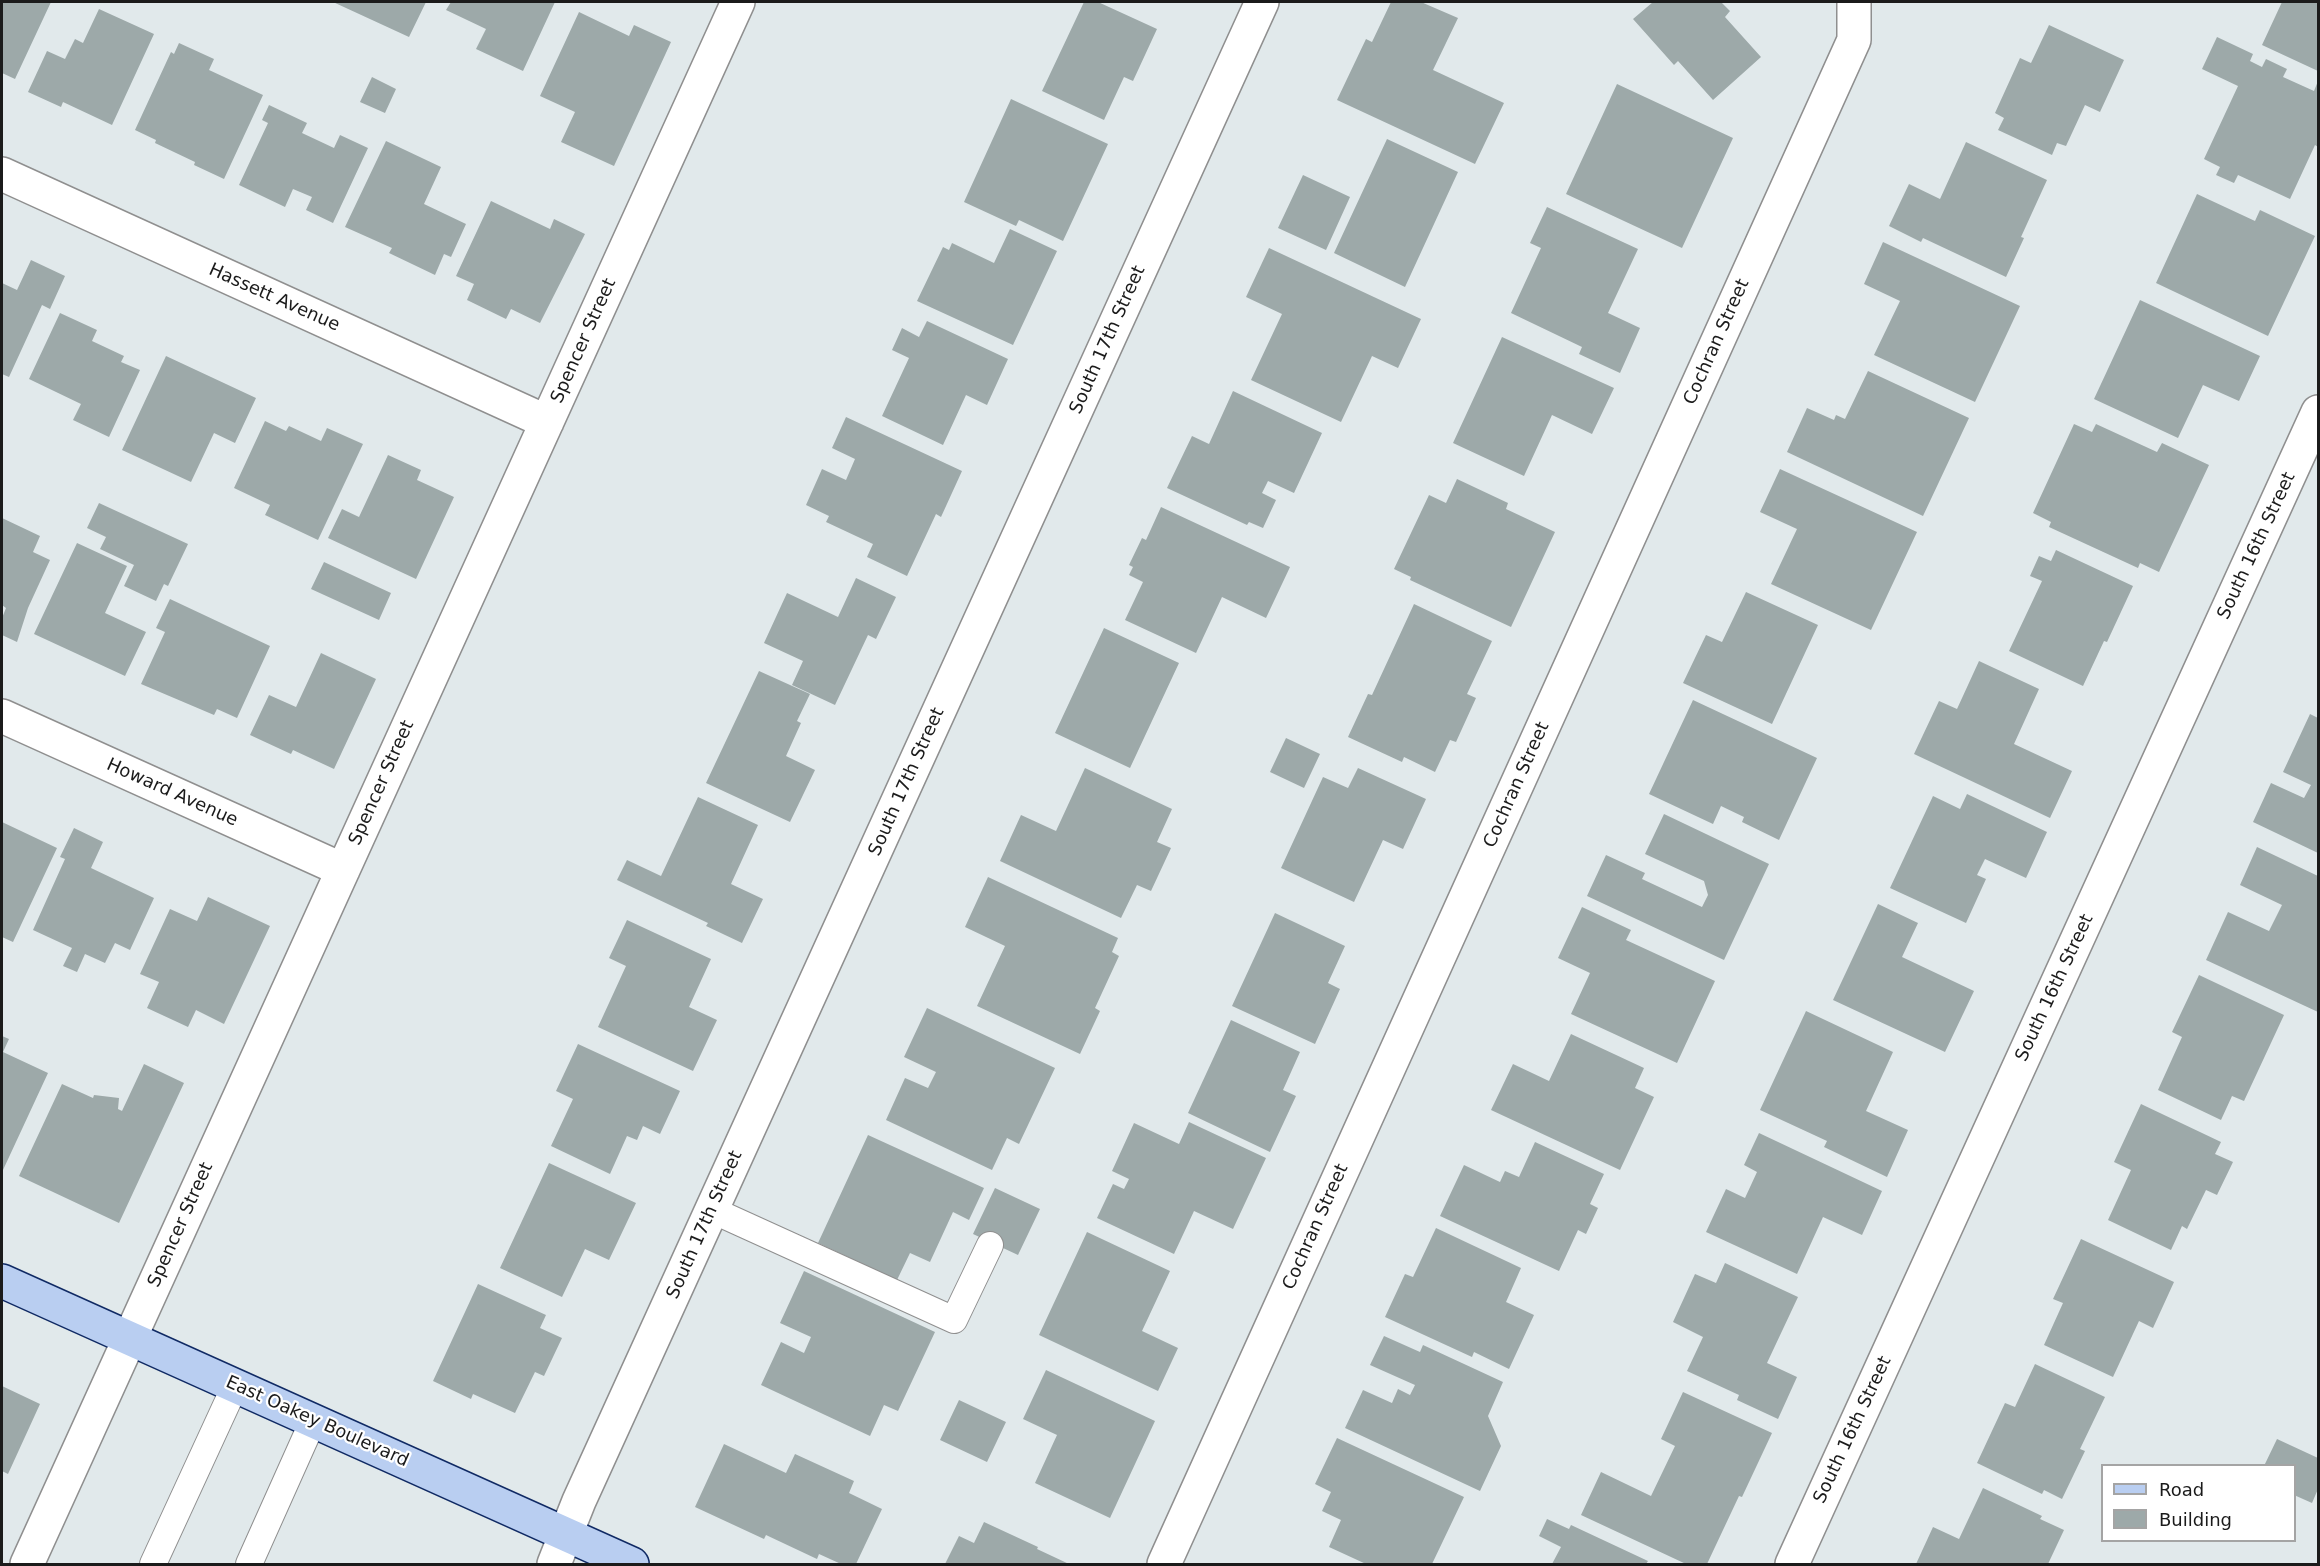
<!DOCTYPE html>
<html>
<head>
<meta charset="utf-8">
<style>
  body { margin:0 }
  #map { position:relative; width:2320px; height:1566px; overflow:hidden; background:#e1e9eb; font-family:"DejaVu Sans",sans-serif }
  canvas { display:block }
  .frame { position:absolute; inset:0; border:3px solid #1b1b1b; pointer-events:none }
  .legend { position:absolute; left:2101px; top:1464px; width:195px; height:78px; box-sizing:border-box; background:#fff; border:2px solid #a4a4a4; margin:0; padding:8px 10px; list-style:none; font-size:18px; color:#1b1b1b }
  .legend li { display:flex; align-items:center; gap:12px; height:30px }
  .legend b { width:30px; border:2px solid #a4a4a4 }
</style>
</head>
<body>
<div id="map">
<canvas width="2320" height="1566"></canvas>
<div class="frame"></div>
<ul class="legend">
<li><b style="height:8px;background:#b9cef1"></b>Road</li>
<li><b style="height:16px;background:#9da9a9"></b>Building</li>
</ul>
</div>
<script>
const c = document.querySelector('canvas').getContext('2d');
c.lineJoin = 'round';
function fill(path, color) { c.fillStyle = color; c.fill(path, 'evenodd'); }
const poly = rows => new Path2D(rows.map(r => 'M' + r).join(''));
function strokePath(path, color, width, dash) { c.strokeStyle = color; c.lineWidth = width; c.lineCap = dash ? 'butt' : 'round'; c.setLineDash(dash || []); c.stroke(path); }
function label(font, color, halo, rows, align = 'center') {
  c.font = font + ' "DejaVu Sans",sans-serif'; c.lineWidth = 4.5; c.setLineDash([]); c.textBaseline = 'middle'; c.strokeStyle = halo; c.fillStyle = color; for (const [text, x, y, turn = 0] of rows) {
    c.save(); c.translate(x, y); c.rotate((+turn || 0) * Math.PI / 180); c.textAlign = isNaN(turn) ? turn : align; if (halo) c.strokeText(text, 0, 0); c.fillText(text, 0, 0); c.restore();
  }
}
fill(poly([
  [2,2,51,2,15,79,2,73],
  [333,2,426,2,409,37],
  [451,2,555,2,523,71,476,49,486,29,446,10],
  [1084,2,1098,2,1157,29,1133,81,1124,77,1104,120,1042,91],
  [1391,2,1421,2,1458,18,1433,70,1504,103,1475,164,1337,100,1366,39,1372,42],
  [1653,2,1721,2,1730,11,1725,17,1761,57,1713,100,1678,61,1674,65,1633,19],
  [2282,2,2318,2,2318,71,2262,45],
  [99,9,154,34,112,125,63,102,61,107,28,92,47,51,65,59,75,39,83,43],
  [579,12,629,36,634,25,671,42,614,166,561,142,575,112,540,96],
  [2049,25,2124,60,2100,112,2085,105,2066,146,2057,143,2052,155,1998,130,2004,118,1995,113,2020,58,2031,63],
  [2217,37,2253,54,2250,61,2262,67,2266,59,2287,69,2283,77,2314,91,2318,81,2318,147,2315,145,2290,199,2238,175,2234,183,2216,175,2220,167,2204,159,2238,86,2202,69],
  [179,43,214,59,209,70,263,95,224,179,194,165,195,162,155,143,156,140,135,130,171,52,174,54],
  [372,77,396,89,385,113,360,102],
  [1617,84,1733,138,1682,248,1566,194],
  [1011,99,1108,144,1063,241,1019,220,1016,226,964,202],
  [269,105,307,123,302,133,334,148,340,135,368,148,333,223,306,210,312,197,293,189,285,207,239,185,268,123,262,120],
  [1387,139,1458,172,1405,287,1334,253],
  [386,141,441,167,424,204,466,224,451,257,444,254,435,275,389,253,392,248,345,227],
  [1966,142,2047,180,2021,237,2024,238,2006,277,1923,238,1921,242,1889,226,1909,184,1940,199],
  [1303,175,1350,197,1326,250,1278,228],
  [2197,194,2255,221,2260,210,2315,236,2268,336,2156,283],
  [491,201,550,229,554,219,585,234,540,323,511,309,506,319,467,300,474,284,456,276],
  [1547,207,1638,249,1608,313,1640,328,1620,373,1579,354,1582,347,1511,313,1541,248,1530,243],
  [1010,229,1057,251,1013,345,917,301,943,247,949,250,952,243,994,263],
  [1883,242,2020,306,1975,402,1874,355,1900,301,1864,284],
  [1269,248,1421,319,1398,368,1372,356,1341,422,1251,380,1282,314,1246,297],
  [31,260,65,276,50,309,42,305,9,377,2,374,2,283,17,290],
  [2140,300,2260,356,2239,401,2203,385,2178,438,2094,399],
  [60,313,97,330,92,341,124,356,121,362,140,370,109,437,73,420,81,404,29,379],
  [927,321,1008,359,987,405,966,395,943,445,882,416,909,358,892,350,902,328,919,337],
  [1502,337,1614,388,1592,434,1552,415,1524,476,1453,443],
  [166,356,256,398,235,443,214,433,191,482,122,450],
  [1868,371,1969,418,1923,516,1787,452,1807,408,1834,420,1836,415,1845,419],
  [1233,391,1322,433,1294,493,1268,481,1262,493,1276,500,1263,528,1249,522,1247,525,1167,488,1192,436,1209,444],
  [846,417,962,471,941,517,936,514,907,576,867,557,873,544,826,522,829,516,806,505,822,469,846,480,855,459,832,448],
  [265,421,286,431,289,426,321,441,327,428,363,444,318,540,265,515,270,505,234,488],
  [2074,424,2092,432,2096,424,2157,452,2162,443,2209,465,2159,572,2140,563,2138,568,2049,527,2051,522,2033,513],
  [388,455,421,470,417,480,454,497,416,579,328,538,342,509,359,517],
  [1780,469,1917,532,1871,630,1771,584,1797,529,1760,512],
  [1457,479,1508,503,1506,509,1555,532,1511,627,1410,580,1411,577,1394,569,1429,495,1446,503],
  [99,503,188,544,168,586,164,584,156,601,124,586,134,565,100,549,106,537,87,528],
  [1161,507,1290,567,1266,618,1222,597,1196,653,1125,620,1143,582,1129,575,1133,567,1129,565,1142,538,1146,540],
  [2,518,40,536,33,552,50,560,28,608,17,642,2,635,2,618,6,608,2,605],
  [77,543,127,566,105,613,146,632,125,676,34,634],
  [2056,550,2133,586,2107,642,2104,641,2083,686,2009,651,2042,581,2030,576,2039,556,2051,561],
  [324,562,391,593,379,620,311,589],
  [856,578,896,597,876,639,868,635,835,705,792,685,803,661,764,643,787,593,838,617],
  [1746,592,1818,625,1772,724,1683,683,1706,635,1722,642],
  [170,599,270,646,237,718,217,709,214,715,141,684,165,632,156,628],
  [1414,604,1492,641,1467,694,1476,698,1456,742,1450,740,1435,772,1404,757,1402,762,1348,737,1368,694,1372,695],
  [1104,628,1179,663,1130,768,1055,733],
  [321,653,376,679,334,769,293,750,291,754,250,735,269,695,296,707],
  [1979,661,2039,689,2014,744,2072,771,2050,818,1914,754,1939,701,1957,709],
  [759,671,810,694,797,721,801,723,786,756,815,770,790,822,706,783],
  [1693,700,1817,758,1779,840,1742,822,1744,817,1721,806,1713,824,1649,794],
  [2310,714,2318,718,2318,853,2253,822,2271,783,2304,798,2311,785,2283,772],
  [1286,738,1320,754,1304,788,1270,772],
  [1085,768,1172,809,1157,842,1171,848,1151,891,1137,885,1121,918,1000,861,1021,815,1056,831],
  [1358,768,1426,799,1403,849,1383,840,1354,902,1281,868,1323,777,1348,788],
  [1967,794,2047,832,2026,878,1985,859,1977,875,1986,879,1966,923,1890,888,1933,796,1960,809],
  [698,797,758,825,731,884,763,899,742,943,706,926,708,923,617,880,627,860,661,876],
  [1664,814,1769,864,1724,960,1587,896,1606,855,1645,873,1642,879,1702,907,1708,895,1704,881,1645,854],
  [2,822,57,848,13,942,2,937],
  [74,828,103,842,91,868,154,898,130,950,115,943,105,963,85,954,77,972,63,966,72,948,33,930,65,859,60,857],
  [2257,847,2318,876,2318,1012,2206,960,2228,912,2269,931,2282,905,2240,885],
  [988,877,1118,938,1112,952,1119,956,1095,1008,1100,1011,1080,1054,977,1006,1005,946,965,927],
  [208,897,270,926,224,1024,196,1010,188,1027,147,1008,159,982,140,974,170,909,197,921],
  [1878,904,1918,923,1902,957,1974,991,1945,1052,1833,1000],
  [1582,907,1631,930,1626,940,1715,981,1677,1063,1571,1014,1590,973,1558,958],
  [1275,913,1345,946,1328,983,1340,989,1315,1044,1232,1006],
  [627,920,711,959,689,1007,717,1020,693,1071,598,1027,626,966,609,958],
  [2199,975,2284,1015,2244,1101,2232,1096,2221,1120,2158,1090,2182,1037,2172,1032],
  [927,1008,1055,1068,1019,1144,1007,1138,992,1170,886,1120,905,1078,928,1088,936,1072,904,1057],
  [1806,1011,1893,1052,1866,1111,1908,1130,1887,1177,1824,1147,1827,1141,1760,1110],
  [1231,1020,1300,1052,1283,1090,1296,1096,1270,1152,1188,1113],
  [1571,1034,1644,1068,1635,1088,1654,1097,1620,1170,1491,1110,1513,1064,1549,1081],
  [2,1036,9,1039,3,1052,48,1073,3,1170],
  [578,1044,680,1091,660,1134,643,1126,637,1140,627,1136,610,1174,551,1146,573,1099,556,1091],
  [144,1064,184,1083,119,1223,19,1176,62,1084,93,1098,94,1095,119,1098,118,1109,122,1111],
  [2141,1104,2221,1142,2215,1154,2233,1162,2217,1195,2206,1190,2187,1229,2182,1226,2171,1250,2108,1220,2131,1170,2114,1162],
  [1189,1122,1266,1158,1233,1229,1194,1211,1174,1254,1097,1218,1113,1184,1124,1189,1129,1179,1112,1171,1134,1123,1179,1144],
  [1759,1133,1882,1191,1862,1235,1823,1217,1797,1274,1706,1232,1726,1189,1745,1198,1757,1172,1744,1165],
  [868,1135,984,1188,969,1220,953,1212,930,1262,910,1253,897,1280,818,1243],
  [1535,1142,1604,1174,1590,1204,1598,1208,1586,1234,1578,1230,1559,1271,1440,1216,1464,1165,1500,1182,1505,1171,1519,1177],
  [549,1163,636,1203,609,1260,585,1249,562,1297,500,1268],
  [995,1188,1040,1209,1018,1255,973,1234],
  [1436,1228,1521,1268,1506,1302,1534,1315,1509,1369,1474,1352,1472,1357,1385,1317,1405,1274,1413,1277],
  [1087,1232,1170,1271,1142,1331,1178,1348,1158,1391,1039,1335],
  [2081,1239,2174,1282,2153,1328,2139,1321,2113,1377,2044,1345,2063,1303,2053,1299],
  [1725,1263,1798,1297,1767,1363,1797,1377,1778,1419,1737,1400,1739,1395,1687,1371,1703,1337,1673,1322,1695,1274,1716,1283],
  [804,1271,935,1332,898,1411,884,1405,870,1436,761,1385,781,1342,804,1353,811,1337,780,1323],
  [478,1284,546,1315,540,1328,562,1338,544,1376,535,1372,515,1413,473,1394,471,1399,433,1381],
  [1384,1336,1420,1352,1423,1345,1503,1382,1488,1416,1501,1446,1480,1491,1345,1428,1363,1390,1392,1403,1398,1389,1410,1395,1415,1385,1370,1365],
  [2035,1364,2105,1397,2080,1449,2085,1451,2062,1499,2044,1490,2042,1494,1977,1463,2005,1403,2015,1407],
  [1046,1370,1155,1421,1110,1518,1035,1483,1057,1435,1023,1419],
  [2,1386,40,1404,8,1474,2,1471],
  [1683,1392,1772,1433,1742,1497,1739,1496,1707,1564,1686,1564,1581,1515,1601,1472,1651,1496,1675,1446,1661,1439],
  [959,1400,1006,1422,987,1462,940,1440],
  [1337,1438,1464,1497,1432,1564,1366,1564,1329,1547,1341,1520,1322,1511,1331,1492,1315,1484],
  [2277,1439,2318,1458,2318,1489,2312,1503,2294,1495,2294,1466,2264,1466],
  [724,1444,786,1473,795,1454,854,1481,849,1493,882,1509,856,1564,841,1564,819,1554,817,1559,766,1535,764,1539,695,1507],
  [1983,1488,2042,1516,2040,1519,2064,1530,2048,1564,1916,1564,1933,1527,1959,1539],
  [1547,1519,1569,1529,1571,1525,1648,1561,1646,1564,1552,1564,1561,1547,1539,1536],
  [984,1522,1038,1547,1037,1549,1069,1564,945,1564,959,1536,974,1543]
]), '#9da9a9');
const lane = poly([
  [712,1210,954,1320,990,1245],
  [153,1564,235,1386],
  [249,1564,313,1421]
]);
const street = poly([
  [2,174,547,422],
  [2,716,343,870],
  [27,1564,738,2],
  [554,1564,579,1501,1262,2],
  [1164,1564,1854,40,1854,2],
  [1792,1564,2318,412]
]);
const secondary = poly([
  [2,1281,632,1564]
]);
strokePath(lane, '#8f8f8f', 28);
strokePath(street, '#8f8f8f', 36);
strokePath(secondary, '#102a64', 36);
strokePath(lane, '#fff', 26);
strokePath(street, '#fff', 33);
strokePath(secondary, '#b9cef1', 33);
label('18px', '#1b1b1b', '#fff', [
  ["Hassett Avenue",274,298,24],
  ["South 17th Street",1108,340,-66],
  ["Spencer Street",584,341,-66],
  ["Cochran Street",1717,342,-66],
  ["South 16th Street",2257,546,-65],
  ["South 17th Street",907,782,-66],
  ["Spencer Street",382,783,-66],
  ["Cochran Street",1517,785,-66],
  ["Howard Avenue",172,793,24],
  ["South 16th Street",2055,988,-65],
  ["Spencer Street",181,1225,-66],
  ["South 17th Street",705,1225,-66],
  ["Cochran Street",1316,1227,-66],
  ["East Oakey Boulevard",317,1422,24],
  ["South 16th Street",1853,1430,-65]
]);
</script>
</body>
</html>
